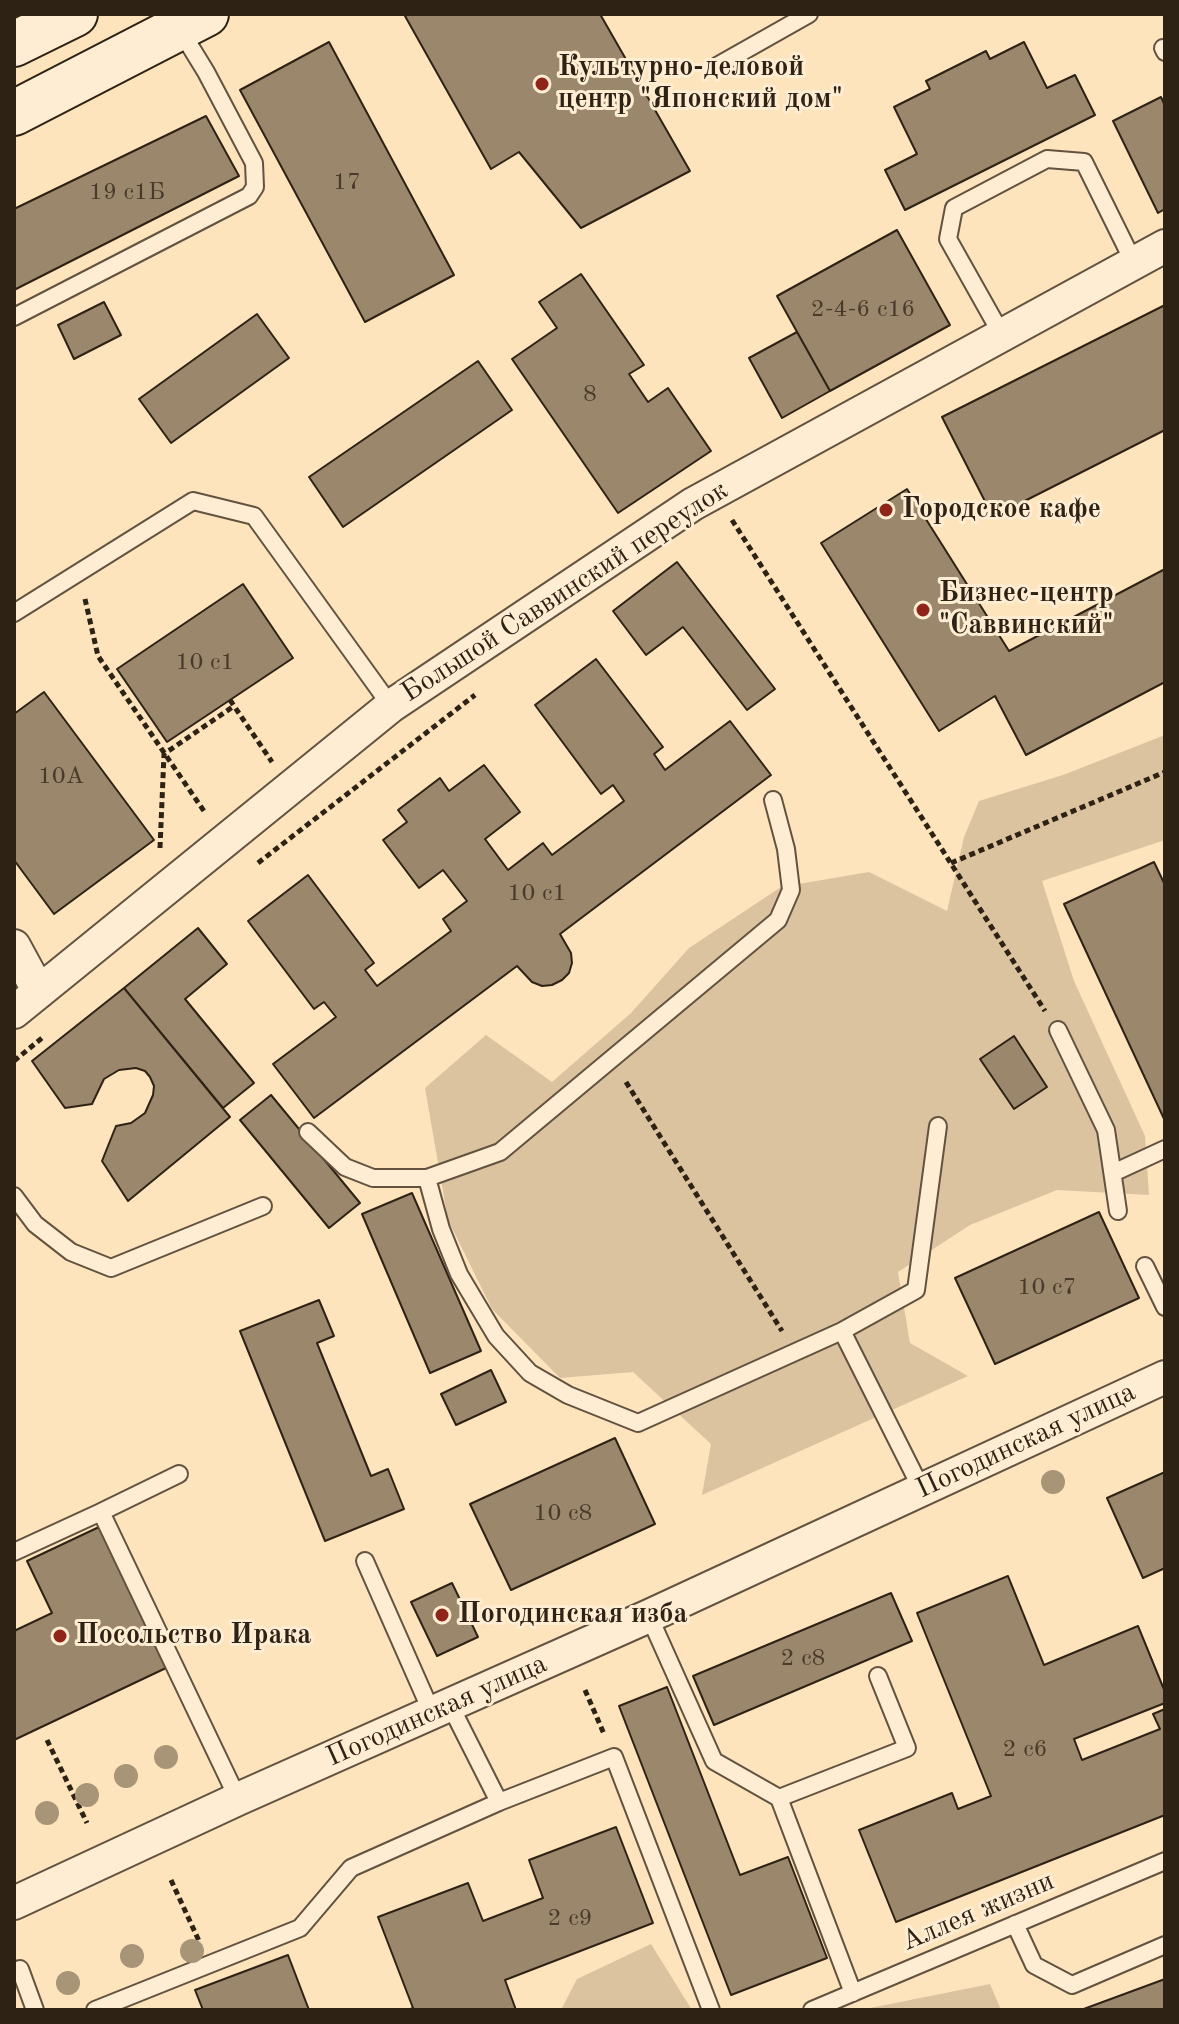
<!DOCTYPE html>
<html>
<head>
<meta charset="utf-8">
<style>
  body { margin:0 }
  #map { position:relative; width:1179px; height:2024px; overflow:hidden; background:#fee4bc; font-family:"Old Standard TT",serif }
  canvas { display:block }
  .frame { position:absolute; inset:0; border:16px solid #2e2215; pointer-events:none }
</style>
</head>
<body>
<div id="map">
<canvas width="1179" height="2024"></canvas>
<div class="frame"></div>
</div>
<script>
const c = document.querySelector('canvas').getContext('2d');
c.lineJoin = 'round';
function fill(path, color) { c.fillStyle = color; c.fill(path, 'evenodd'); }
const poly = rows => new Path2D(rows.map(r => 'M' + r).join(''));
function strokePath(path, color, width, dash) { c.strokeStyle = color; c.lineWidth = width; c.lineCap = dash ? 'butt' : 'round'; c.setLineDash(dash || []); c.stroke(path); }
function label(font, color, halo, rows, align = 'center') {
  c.font = font + ' "Old Standard TT",serif'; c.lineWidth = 6; c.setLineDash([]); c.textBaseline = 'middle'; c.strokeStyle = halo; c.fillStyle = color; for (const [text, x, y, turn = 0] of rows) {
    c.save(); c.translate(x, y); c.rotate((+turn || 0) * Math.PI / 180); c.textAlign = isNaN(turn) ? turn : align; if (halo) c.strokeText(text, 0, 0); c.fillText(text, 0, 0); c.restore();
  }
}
fill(poly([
  [1165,735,1165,840,1042,881,1074,981,1145,1136,1149,1195,1057,1190,970,1225,898,1272,910,1343,968,1376,702,1495,711,1444,633,1372,560,1378,492,1309,448,1220,425,1088,486,1035,552,1082,631,1013,689,948,781,887,869,872,947,911,964,837,979,801,1063,775],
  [651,1944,692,2010,561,2010,577,1979],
  [990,1984,1001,2010,860,2010]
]), '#dbc3a0');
const building = poly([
  [409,14,600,14,690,171,581,228,519,152,491,169,405,16,409,14],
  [329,42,454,275,365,322,240,90,329,42],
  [1024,42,1047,88,1075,75,1095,115,905,210,885,170,917,154,894,107,930,89,926,81,986,51,990,59,1024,42],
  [1161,97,1165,106,1165,209,1158,213,1113,121,1161,97],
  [206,116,239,176,14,290,14,209,206,116],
  [897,230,950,325,830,391,777,296,897,230],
  [581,274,644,365,629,374,648,402,668,388,711,451,618,513,512,359,557,328,539,302,581,274],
  [104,302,121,335,74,359,58,325,104,302],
  [1165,305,1165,430,993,517,942,417,1165,305],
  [257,314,289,358,171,443,139,399,257,314],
  [797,332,830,391,782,418,749,358,797,332],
  [478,361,512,410,343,527,309,477,478,361],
  [907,489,1009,651,1165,569,1165,682,1026,755,995,696,939,731,821,543,907,489],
  [677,562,775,689,747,710,683,627,646,655,613,611,677,562],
  [243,584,293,658,167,742,117,669,243,584],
  [596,659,663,747,654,754,665,770,730,721,771,775,560,934,571,953,572,963,569,973,562,980,552,985,542,986,532,982,517,966,314,1118,273,1064,336,1017,324,1002,314,1009,248,921,308,875,374,963,365,970,377,986,451,931,443,919,467,901,443,870,419,888,383,840,407,822,398,810,440,778,449,791,484,765,520,812,485,839,508,870,543,843,552,855,624,801,613,785,601,794,535,705,596,659],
  [44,692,154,840,54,914,14,860,14,714,44,692],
  [1154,862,1165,885,1165,1121,1064,904,1154,862],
  [198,928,227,964,185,999,254,1083,223,1108,124,988,198,928],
  [124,988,230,1117,128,1201,102,1161,116,1126,131,1123,145,1113,153,1095,154,1086,150,1077,145,1071,136,1068,119,1070,104,1079,92,1104,65,1108,32,1061,124,988],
  [1014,1036,1047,1087,1014,1109,980,1059,1014,1036],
  [271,1095,360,1203,329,1228,240,1120,271,1095],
  [412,1193,481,1351,430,1373,362,1214,412,1193],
  [1099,1212,1139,1298,995,1364,955,1278,1099,1212],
  [319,1300,334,1336,317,1343,371,1476,388,1469,404,1509,325,1541,240,1331,319,1300],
  [491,1370,506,1402,456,1425,441,1394,491,1370],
  [615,1438,655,1524,511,1590,470,1504,615,1438],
  [1165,1472,1165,1568,1143,1578,1107,1498,1165,1472],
  [99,1527,166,1668,14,1740,14,1631,52,1613,27,1561,99,1527],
  [1008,1576,1044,1665,1138,1626,1165,1692,1165,1703,1074,1739,1082,1760,1160,1729,1153,1714,1165,1709,1165,1815,896,1922,859,1830,952,1793,958,1809,991,1796,917,1613,1008,1576],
  [452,1583,478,1637,437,1656,411,1602,452,1583],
  [891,1593,912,1641,714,1725,693,1676,891,1593],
  [667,1687,740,1875,788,1857,827,1958,731,1995,619,1706,667,1687],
  [616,1827,653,1923,505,1980,516,2010,408,2010,413,2008,378,1917,468,1883,483,1921,543,1898,529,1860,616,1827],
  [288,1955,309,2010,203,2010,195,1990,288,1955],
  [1165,1979,1165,2010,1081,2010,1165,1979]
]);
fill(building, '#9a876c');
strokePath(building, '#2e2215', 2);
const service = poly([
  [1163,48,1165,52],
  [717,66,809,14],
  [14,317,249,196,255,187,254,163,206,72,179,28],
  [1002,335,948,239,954,208,1047,159,1084,162,1134,263],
  [14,613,193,501,254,516,391,706],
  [1058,1030,1106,1130,1118,1211],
  [308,1132,345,1167,373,1178,427,1178,500,1152,778,920,791,890,786,849,773,800],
  [1113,1173,1165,1149],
  [427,1178,441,1229,459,1274,496,1336,530,1373,568,1395,638,1423,842,1331,916,1290,938,1126],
  [14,1196,35,1224,71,1252,111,1268,263,1206],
  [1145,1266,1165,1307],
  [842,1331,922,1490],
  [101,1512,179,1474],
  [14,1552,101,1512,238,1799],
  [365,1561,432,1713],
  [649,1616,714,1761,779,1798,907,1748,878,1676],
  [450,1705,499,1802],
  [779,1798,853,1993],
  [1015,1924,1034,1965,1072,1985,1165,1945],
  [20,1969,35,2010],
  [95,2010,300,1928,351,1868,499,1802,614,1757,711,2010],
  [812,2010,1165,1861]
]);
const minor = poly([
  [14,946,39,992],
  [14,1012,391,706,693,504,1165,246],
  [14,1903,238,1799,649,1616,1165,1377]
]);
const secondary = poly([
  [14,44,75,14],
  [14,113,206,14]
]);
strokePath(service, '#62523f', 20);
strokePath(minor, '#62523f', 36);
strokePath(secondary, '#2e2215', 48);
strokePath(poly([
  [732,520,1045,1011],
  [85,599,98,656,206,814],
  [230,700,272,762],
  [160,848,164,754,234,706],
  [258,863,475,695],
  [951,863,1165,772],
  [14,1061,42,1038],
  [626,1082,782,1331],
  [585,1690,604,1734],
  [47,1740,87,1823],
  [171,1880,199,1941]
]), '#2e2215', 5, [6, 4]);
strokePath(service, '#feedd3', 16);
strokePath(minor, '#feedd3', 32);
strokePath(secondary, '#feedd3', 44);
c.fillStyle = '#a89477';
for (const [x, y] of [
  [1053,1482],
  [166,1757],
  [126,1776],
  [87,1795],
  [47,1813],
  [192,1951],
  [132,1956],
  [68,1983]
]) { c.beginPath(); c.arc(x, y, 12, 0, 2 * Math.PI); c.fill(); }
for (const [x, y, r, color] of [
  [542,84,8,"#8f2418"],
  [886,510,8,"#8f2418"],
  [923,610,8,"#8f2418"],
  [442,1615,8,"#8f2418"],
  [60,1636,8,"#8f2418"]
]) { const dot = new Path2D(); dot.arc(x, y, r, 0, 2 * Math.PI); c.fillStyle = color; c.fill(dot); strokePath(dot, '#feedd3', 3); }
label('24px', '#493b2b', null, [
  ["17",347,183],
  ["19 с1Б",127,193],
  ["2-4-6 с16",863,310],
  ["8",590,395],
  ["10 с1",205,663],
  ["10А",61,777],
  ["10 с1",537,894],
  ["10 с7",1047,1288],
  ["10 с8",563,1514],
  ["2 с8",803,1659],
  ["2 с6",1025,1750],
  ["2 с9",570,1919]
]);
label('bold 28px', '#2e2215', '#feedd3', [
  ["Культурно-деловой",558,68],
  ["центр \"Японский дом\"",558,100],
  ["Городское кафе",902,510],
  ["Бизнес-центр",939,594],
  ["\"Саввинский\"",939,626],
  ["Погодинская изба",458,1615],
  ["Посольство Ирака",76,1636]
], 'left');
label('28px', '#2e2215', '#feedd3', [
  ["Большой Саввинский переулок",565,592,-33],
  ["Погодинская улица",1026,1441,-25],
  ["Погодинская улица",437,1711,-24],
  ["Аллея жизни",978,1912,-23]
]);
</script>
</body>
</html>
